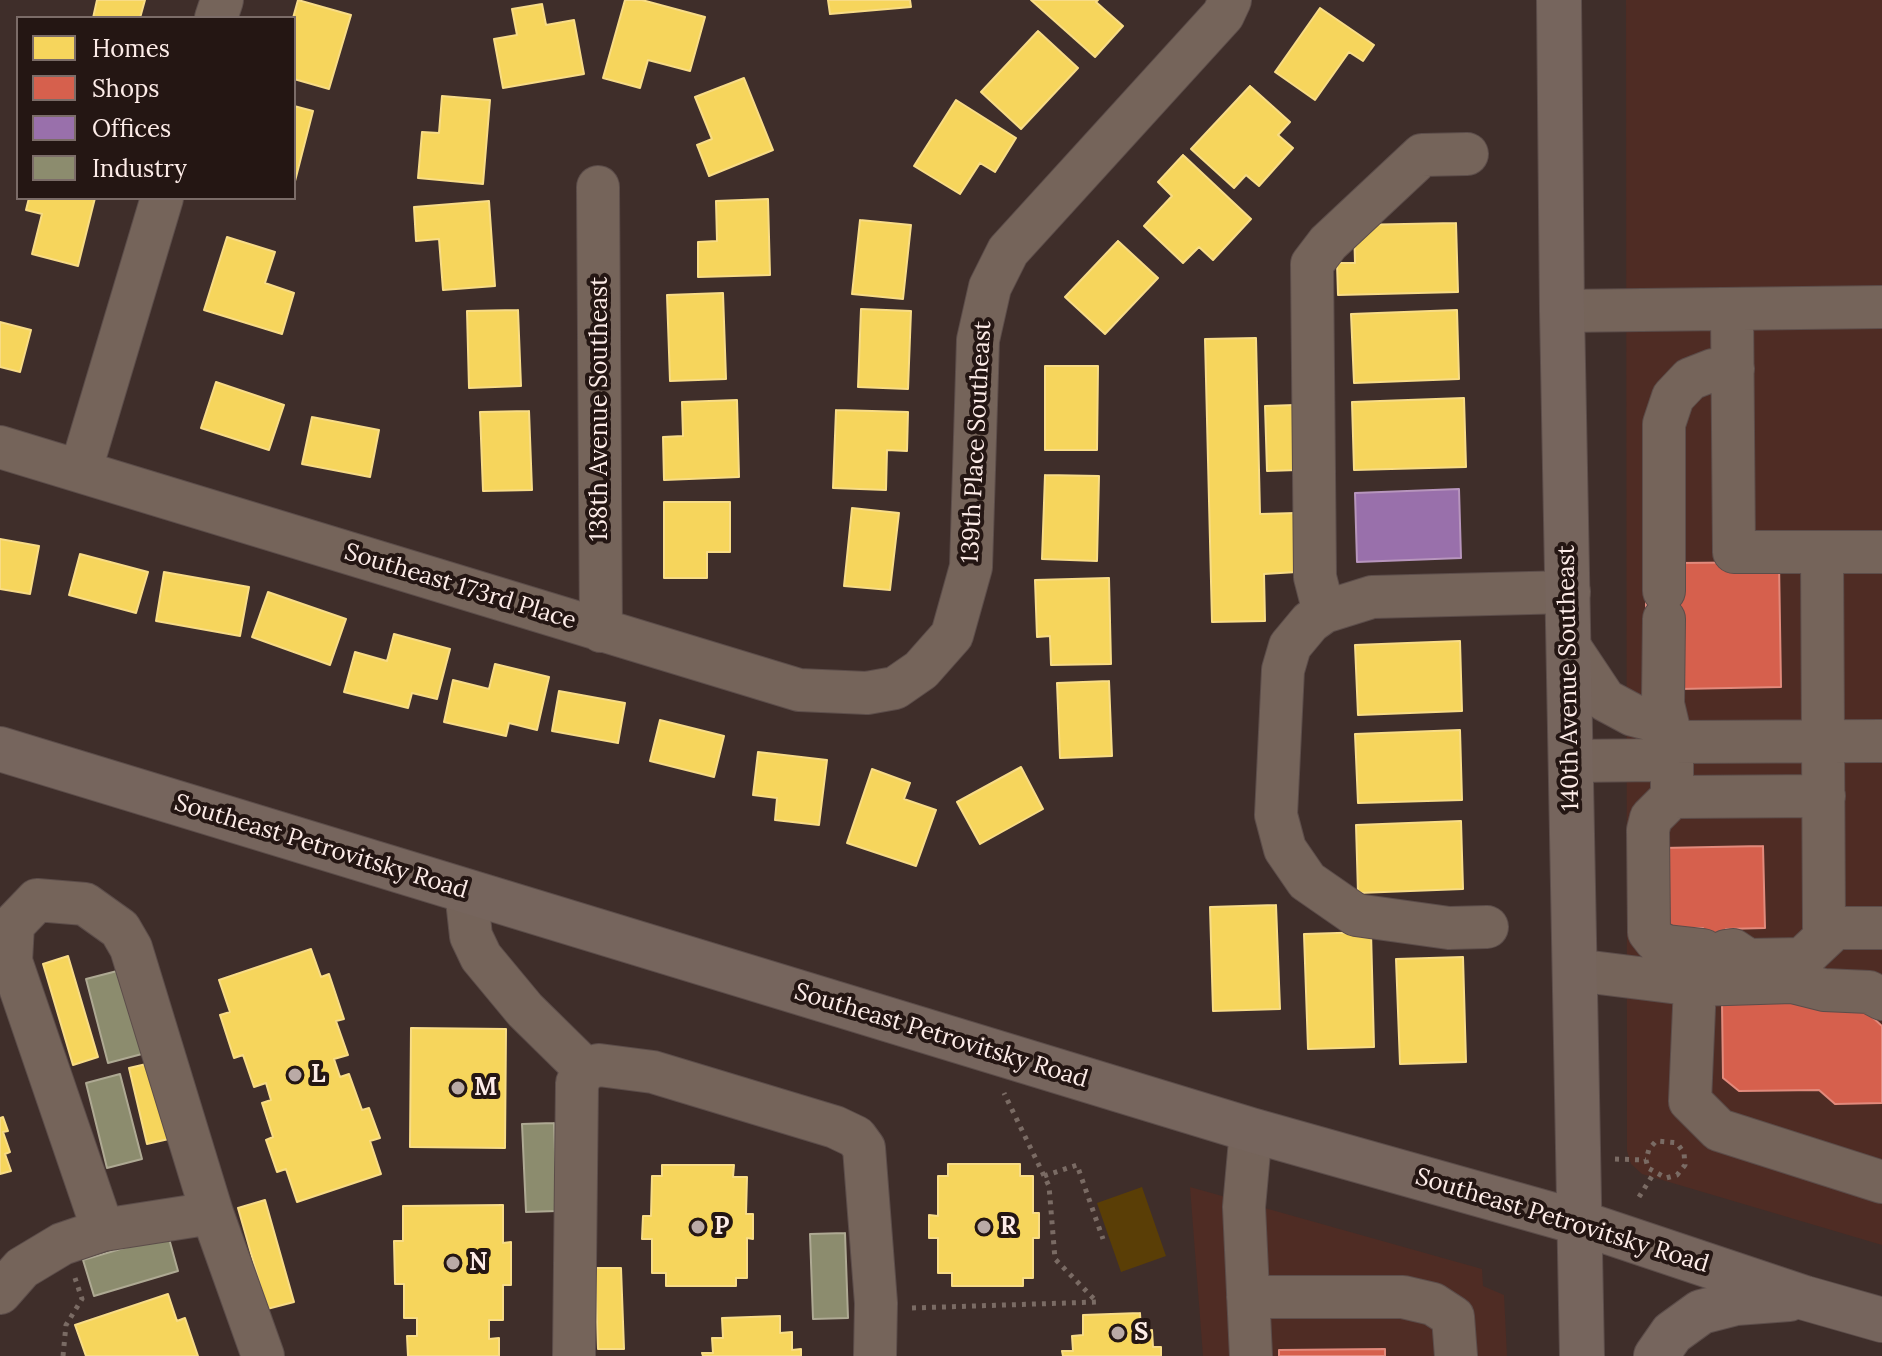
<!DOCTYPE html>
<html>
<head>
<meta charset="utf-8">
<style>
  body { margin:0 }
  #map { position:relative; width:1882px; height:1356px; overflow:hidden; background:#3f2e2a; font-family:Lora,serif }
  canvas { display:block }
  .legend { position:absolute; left:16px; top:16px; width:280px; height:184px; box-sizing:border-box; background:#241613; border:2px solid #7b6c68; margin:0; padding:10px 14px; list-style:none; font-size:24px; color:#fdece8 }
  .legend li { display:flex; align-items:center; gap:16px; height:40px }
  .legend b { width:40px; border:2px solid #7b6c68 }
</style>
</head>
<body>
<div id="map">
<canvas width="1882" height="1356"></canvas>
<ul class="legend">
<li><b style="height:22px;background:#f6d55c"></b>Homes</li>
<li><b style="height:22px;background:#d6604d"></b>Shops</li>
<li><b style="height:22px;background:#9970ab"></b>Offices</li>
<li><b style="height:22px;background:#8c8c6e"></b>Industry</li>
</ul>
</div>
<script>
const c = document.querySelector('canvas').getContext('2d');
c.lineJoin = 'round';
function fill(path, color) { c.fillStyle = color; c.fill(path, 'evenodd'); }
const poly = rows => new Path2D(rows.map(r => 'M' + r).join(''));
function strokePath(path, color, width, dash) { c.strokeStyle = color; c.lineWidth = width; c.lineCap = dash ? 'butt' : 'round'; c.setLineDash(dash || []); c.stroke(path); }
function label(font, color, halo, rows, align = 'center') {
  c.font = font + ' Lora,serif'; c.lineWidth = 8; c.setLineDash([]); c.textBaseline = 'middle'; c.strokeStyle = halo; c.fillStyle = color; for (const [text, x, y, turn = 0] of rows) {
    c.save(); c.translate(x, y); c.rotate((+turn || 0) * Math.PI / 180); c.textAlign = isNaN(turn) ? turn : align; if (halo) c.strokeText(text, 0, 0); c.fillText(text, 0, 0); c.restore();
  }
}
fill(poly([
  [1626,0,1882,0,1882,1245,1642,1174,1631,1164,1627,1151],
  [1190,1187,1482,1269,1483,1286,1504,1295,1507,1356,1203,1356]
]), '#4f2c24');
fill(poly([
  [1142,1187,1166,1256,1121,1272,1097,1203]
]), '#5a3e06');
const homes = poly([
  [97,0,145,0,140,18,93,18,97,0],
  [298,0,351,15,329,89,294,79,293,18,298,0],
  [625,0,642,0,705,17,690,71,648,60,640,88,603,78,625,0],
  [828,0,910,0,911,7,830,14,828,0],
  [1031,0,1098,0,1096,2,1123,26,1095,57,1031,0],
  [542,4,546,25,574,20,584,74,503,88,494,39,517,35,512,9,542,4],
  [1320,8,1374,45,1363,61,1349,52,1315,100,1275,72,1320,8],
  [1038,31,1078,68,1021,129,981,92,1038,31],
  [744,78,773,150,709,176,697,145,712,139,695,97,744,78],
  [1250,86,1290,122,1278,135,1293,148,1259,186,1246,175,1234,188,1191,149,1250,86],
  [442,96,490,100,483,184,418,178,422,132,439,133,442,96],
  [956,100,1016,138,995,172,980,163,960,194,914,166,956,100],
  [294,106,313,111,294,185,294,106],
  [1183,155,1251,219,1213,260,1199,247,1183,263,1144,226,1172,196,1158,182,1183,155],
  [29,198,95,198,78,266,32,254,42,214,26,210,29,198],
  [768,199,770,275,698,277,698,242,717,241,716,201,768,199],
  [489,201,495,286,443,290,439,239,416,241,414,207,489,201],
  [860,220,911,225,903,299,852,294,860,220],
  [1456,223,1458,292,1338,295,1337,263,1355,263,1354,225,1456,223],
  [227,237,275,252,265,283,294,293,282,334,204,310,227,237],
  [1118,241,1158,278,1105,334,1065,297,1118,241],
  [723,293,726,379,670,381,667,295,723,293],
  [861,309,911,311,908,389,858,387,861,309],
  [518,310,521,386,469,388,467,311,518,310],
  [1457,310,1459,379,1354,383,1351,314,1457,310],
  [0,322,31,330,20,372,0,367,0,322],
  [1256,338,1260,514,1296,513,1297,572,1264,574,1265,621,1212,622,1205,339,1256,338],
  [1045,366,1098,366,1097,450,1045,450,1045,366],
  [216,382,284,405,269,450,201,428,216,382],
  [1464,398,1466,467,1354,470,1352,402,1464,398],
  [737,400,739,477,664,480,663,437,683,436,682,402,737,400],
  [1295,405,1297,470,1267,471,1265,406,1295,405],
  [836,410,908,412,907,451,887,450,886,490,833,488,836,410],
  [529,411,532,490,483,491,480,412,529,411],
  [312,417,379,430,370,477,302,464,312,417],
  [1045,475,1099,476,1097,561,1042,559,1045,475],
  [664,502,730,502,730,552,707,552,707,578,664,578,664,502],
  [852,508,899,513,890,590,844,586,852,508],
  [0,539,39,546,30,594,0,589,0,539],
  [80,554,148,572,136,613,69,595,80,554],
  [164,572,249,587,240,636,156,621,164,572],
  [1109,578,1111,664,1051,665,1050,636,1037,637,1035,580,1109,578],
  [268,592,346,619,330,665,252,637,268,592],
  [394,634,450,649,437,699,412,693,408,708,344,692,355,652,387,661,394,634],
  [1460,641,1462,711,1358,715,1355,645,1460,641],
  [495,664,549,677,537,730,509,723,506,736,444,722,453,680,489,689,495,664],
  [1109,681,1112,756,1060,758,1057,683,1109,681],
  [559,691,625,703,618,743,552,731,559,691],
  [660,720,724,736,714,777,650,761,660,720],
  [1460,730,1462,800,1358,803,1355,734,1460,730],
  [758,752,827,760,819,825,775,820,777,798,753,795,758,752],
  [1021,767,1043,809,980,844,957,802,1021,767],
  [872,769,910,783,904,799,936,810,916,866,847,843,872,769],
  [1461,821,1463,889,1358,893,1356,825,1461,821],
  [1276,905,1280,1009,1213,1011,1210,907,1276,905],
  [1371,932,1374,1047,1308,1049,1304,934,1371,932],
  [311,949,321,977,329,974,344,1019,336,1021,348,1055,334,1059,340,1077,349,1074,362,1110,369,1108,380,1138,370,1141,381,1174,297,1202,286,1169,277,1172,266,1140,273,1137,262,1103,271,1100,266,1083,254,1087,243,1055,234,1058,220,1015,230,1012,219,980,311,949],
  [68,956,98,1057,73,1065,43,964,68,956],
  [1463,957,1466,1062,1400,1064,1396,959,1463,957],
  [411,1028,506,1029,505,1148,410,1147,411,1028],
  [155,1062,173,1138,147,1144,129,1068,155,1062],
  [3,1117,8,1131,3,1132,10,1152,5,1154,11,1171,0,1174,0,1118,3,1117],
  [948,1164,1020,1164,1020,1176,1033,1176,1033,1213,1039,1213,1039,1238,1033,1238,1033,1278,1023,1278,1023,1286,952,1286,952,1273,938,1273,938,1238,929,1238,929,1215,938,1216,938,1176,948,1176,948,1164],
  [662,1165,734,1165,733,1177,747,1177,746,1214,753,1214,753,1239,747,1238,747,1278,736,1278,736,1286,666,1286,666,1273,652,1273,652,1239,642,1239,643,1216,651,1216,652,1176,662,1176,662,1165],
  [265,1200,294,1302,267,1309,238,1208,265,1200],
  [503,1205,503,1243,511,1242,511,1285,503,1285,503,1320,489,1320,489,1339,499,1338,499,1356,408,1356,407,1336,417,1336,417,1318,404,1318,404,1284,395,1284,394,1241,403,1241,403,1206,503,1205],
  [595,1268,621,1268,624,1349,598,1349,595,1268],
  [168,1294,177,1321,185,1318,198,1356,86,1356,75,1325,168,1294],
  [1140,1313,1141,1331,1152,1330,1153,1347,1161,1347,1161,1356,1063,1356,1062,1351,1073,1351,1072,1336,1083,1335,1083,1315,1140,1313],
  [780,1316,780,1333,792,1332,792,1350,801,1349,801,1356,703,1356,702,1353,713,1353,712,1338,723,1338,722,1318,780,1316]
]);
fill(homes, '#f6d55c');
strokePath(homes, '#f8dc86', 2);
const shops = poly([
  [1779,562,1781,687,1679,689,1646,619,1646,591,1679,563,1779,562],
  [1763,846,1765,928,1726,929,1727,957,1703,958,1703,928,1664,928,1662,848,1763,846],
  [1854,1000,1882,1026,1882,1103,1835,1104,1819,1090,1739,1091,1723,1078,1722,1002,1854,1000],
  [1385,1349,1385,1356,1279,1356,1279,1350,1385,1349]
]);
fill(shops, '#d6604d');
strokePath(shops, '#e28a7c', 2);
const offices = poly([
  [1459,489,1461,558,1357,562,1355,493,1459,489]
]);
fill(offices, '#9970ab');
strokePath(offices, '#b795bd', 2);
const industry = poly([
  [121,970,142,1054,108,1063,86,979,121,970],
  [120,1074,142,1159,107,1168,86,1083,120,1074],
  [554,1123,557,1211,526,1212,522,1124,554,1123],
  [845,1233,848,1318,813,1319,810,1234,845,1233],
  [168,1235,178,1271,94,1296,83,1260,168,1235]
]);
fill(industry, '#8c8c6e');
strokePath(industry, '#aea993', 2);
const minor = poly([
  [216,18,222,0],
  [598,187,601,631],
  [1732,309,1734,552,1882,552],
  [1562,311,1882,307],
  [0,447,799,690,867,693,895,688,921,670,952,635,971,567,978,340,990,287,1008,251,1223,15,1230,0],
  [81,469,162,198],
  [1822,552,1824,928,1882,928],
  [1664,591,1664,424,1673,397,1690,379,1713,370,1733,369],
  [1324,612,1315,577,1312,264,1328,243,1422,155,1467,154],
  [1664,619,1663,704,1672,742,1672,797,1651,818,1648,830,1649,932,1656,941,1667,946,1703,950],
  [1569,646,1605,700,1633,715,1660,722,1672,742],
  [1672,742,1882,741],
  [1570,761,1658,760,1672,742],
  [1672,797,1824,796],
  [466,891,471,936,481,957,525,1010,585,1069],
  [1487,927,1449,928,1356,915,1307,881,1285,849,1276,815,1283,670,1290,646,1310,622,1324,612,1372,597,1569,592],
  [1726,951,1733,950,1748,960,1802,959,1835,928],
  [1575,970,1695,985,1792,982,1824,990,1869,992,1882,999],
  [1695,985,1690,1101,1719,1130,1882,1182],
  [1251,1130,1244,1207,1251,1356],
  [103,1230,11,961,13,925,37,900,85,904,120,929,131,948,212,1213],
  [0,1293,22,1268,62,1244,103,1230,212,1213,263,1356],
  [1248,1297,1403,1297,1433,1304,1453,1317,1456,1356],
  [574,1356,577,1083,585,1069,599,1065,653,1072,835,1127,856,1137,864,1148,876,1303,875,1356]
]);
const major = poly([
  [1559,0,1562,311,1582,1356],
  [0,749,1251,1130,1581,1223,1805,1298,1882,1320],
  [1656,1356,1672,1333,1701,1312,1736,1303,1789,1299]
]);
strokePath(minor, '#5c4d4a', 44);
strokePath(major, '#5c4d4a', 46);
strokePath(poly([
  [1679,1146,1684,1153,1685,1165,1677,1175,1666,1178,1648,1168,1646,1160,1649,1149,1656,1141,1680,1143],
  [1615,1159,1646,1160],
  [1044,1176,1077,1165,1103,1239],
  [1639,1197,1654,1173],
  [912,1308,1097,1302,1055,1259,1049,1186,1004,1093],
  [63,1356,66,1325,82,1299,75,1278]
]), '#7a6b64', 5, [4, 6]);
strokePath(minor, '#75645a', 42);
strokePath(major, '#76655d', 44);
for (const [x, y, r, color] of [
  [295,1075,8,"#baaaa6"],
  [458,1088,8,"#baaaa6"],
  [698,1227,8,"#baaaa6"],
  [984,1227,8,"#baaaa6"],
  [453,1263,8,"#baaaa6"],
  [1118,1333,8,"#baaaa6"]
]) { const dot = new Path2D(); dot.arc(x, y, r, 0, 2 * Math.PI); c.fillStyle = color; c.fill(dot); strokePath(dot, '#241613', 3); }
label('24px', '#fdece8', '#241613', [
  ["138th Avenue Southeast",600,409,-90],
  ["139th Place Southeast",977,442,-87],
  ["Southeast 173rd Place",460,587,17],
  ["140th Avenue Southeast",1569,678,-91],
  ["Southeast Petrovitsky Road",321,847,17],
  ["Southeast Petrovitsky Road",941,1036,17],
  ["Southeast Petrovitsky Road",1562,1221,17]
]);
label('bold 24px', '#fdece8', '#241613', [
  ["L",311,1075],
  ["M",474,1088],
  ["P",714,1227],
  ["R",1000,1227],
  ["N",469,1263],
  ["S",1134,1333]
], 'left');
</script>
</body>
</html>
